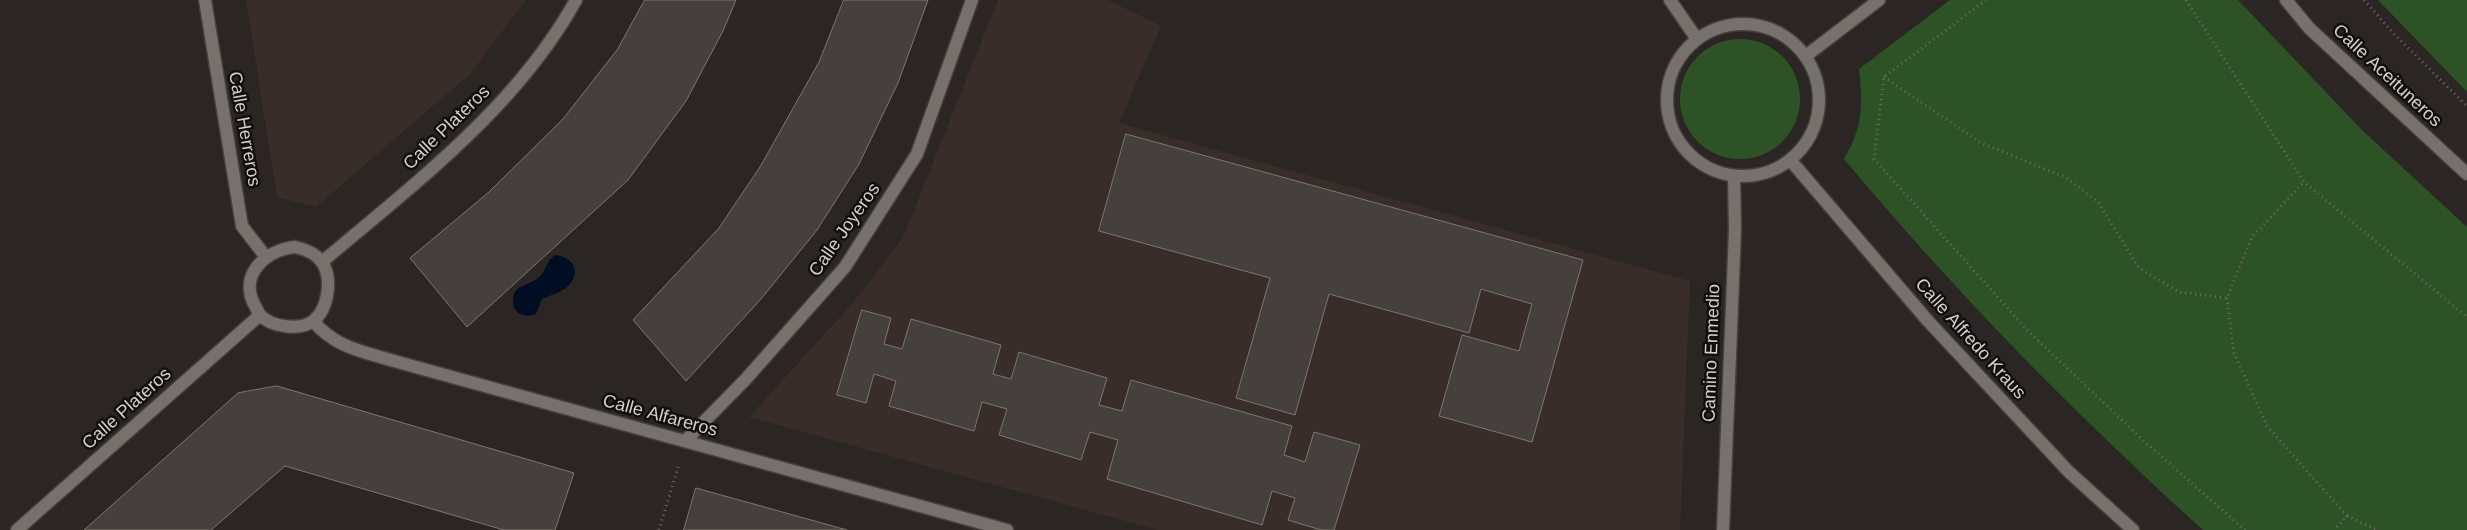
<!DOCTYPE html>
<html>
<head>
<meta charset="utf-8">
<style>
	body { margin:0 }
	canvas { display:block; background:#2b2523 }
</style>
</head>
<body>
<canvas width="2467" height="530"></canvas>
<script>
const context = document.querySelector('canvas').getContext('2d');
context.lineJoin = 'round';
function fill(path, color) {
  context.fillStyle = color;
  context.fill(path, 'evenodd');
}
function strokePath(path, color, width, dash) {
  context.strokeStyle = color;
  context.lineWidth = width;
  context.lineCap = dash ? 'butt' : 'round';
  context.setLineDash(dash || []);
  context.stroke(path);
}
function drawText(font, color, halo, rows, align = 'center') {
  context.font = font + ' Arial,sans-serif';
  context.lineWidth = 5;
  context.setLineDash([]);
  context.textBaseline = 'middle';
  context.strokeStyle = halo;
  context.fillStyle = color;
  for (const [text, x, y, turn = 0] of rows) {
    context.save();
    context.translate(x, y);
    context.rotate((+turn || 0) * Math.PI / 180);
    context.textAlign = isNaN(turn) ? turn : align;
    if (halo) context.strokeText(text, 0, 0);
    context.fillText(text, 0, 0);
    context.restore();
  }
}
const built = new Path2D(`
	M246,0H526L471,73L316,207L277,197Z
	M998,0H1108L1161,26L1119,123L1690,281L1680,530H1158L749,417L851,305L903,238Z`);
const green = new Path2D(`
	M1950,0H2238L2362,130L2467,227V530H2203C2075,414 1955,292 1844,159C1863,127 1863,105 1859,69Z
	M2379,0H2467V92L2378,0Z
	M1680 99a60 60 0 1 1 120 0a60 60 0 1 1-120 0Z`);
const water = new Path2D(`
	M555,255C570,256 582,269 570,284C563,292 551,295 542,299L536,314C530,316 527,317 521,314C516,312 513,308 513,302C512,282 533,287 542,274C547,266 547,261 555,255Z`);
const building = new Path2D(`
	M645,0H736L723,31L686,101L628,180L467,327L410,258L489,192L563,119L617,50Z
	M844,0H928L898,83L859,164L817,230L761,299L686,381L633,320L719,228L760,167L819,62Z
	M1126,134L1583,260L1532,442L1439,416L1462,335L1519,351L1532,304L1481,289L1469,333L1329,294L1295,415L1236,398L1270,278L1099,231Z
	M862,310L891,318L884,344L902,349L911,319L1001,345L993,374L1011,379L1019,352L1107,378L1099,405L1122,411L1131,380L1292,426L1284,455L1305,462L1314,432L1360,445L1334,530H1321L1288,520L1295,498L1272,491L1262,525L1107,479L1118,440L1090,432L1081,460L999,435L1007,409L982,402L974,431L889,406L896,381L874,374L866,403L837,395Z
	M277,386L574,473L555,530H504L285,466L211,530H84L238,393Z
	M696,488L847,530H684Z`);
const path = new Path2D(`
	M1986,0L1884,77L1874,159L2028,331L2146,443L2245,530
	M2186,0L2304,182L2467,317
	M2364,0L2395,35L2467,106
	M1884,77L1981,143L2065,177L2098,202L2139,268L2179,292L2227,298L2252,237L2304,182
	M2227,298L2234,353L2267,426L2347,516L2334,530
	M2347,516L2377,530
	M659,530L679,464`);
const minor = new Path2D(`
	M205,0L242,226L266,257
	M1670,0L1697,39
	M2286,0L2309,28L2467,174
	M1667 100a76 76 0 1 1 152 0a76 76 0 1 1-152 0Z
	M1807,55L1879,0
	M1791,161L1928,321L2069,472L2133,530
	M295,247C304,249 315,253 321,261C333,276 329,309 313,321C300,331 271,327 260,315C258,312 256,307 254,304C239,274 266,250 295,247Z
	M322,262C414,184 516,108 576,0
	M313,321C336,348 362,351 394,361L1007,530
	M685,441L745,380L845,267L917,154L972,0
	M17,530L260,315
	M1723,530L1735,230L1734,177`);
const streetNames = [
	["Calle Aceituneros",2387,76,43],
	["Calle Plateros",447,128,-44],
	["Calle Herreros",244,129,80],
	["Calle Joyeros",845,230,-55],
	["Calle Alfredo Kraus",1970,339,48],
	["Camino Enmedio",1712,353,-88],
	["Calle Plateros",127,409,-42],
	["Calle Alfareros",660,416,15]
];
fill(built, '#382d28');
fill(green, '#2d5226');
fill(water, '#000e24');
fill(building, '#453f3d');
strokePath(building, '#7c7673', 1);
strokePath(minor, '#45403f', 15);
strokePath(path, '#6e6867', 3, [1, 4]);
strokePath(minor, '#77716e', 12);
drawText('18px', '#d4d0cf', '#110f0e', streetNames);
</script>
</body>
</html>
